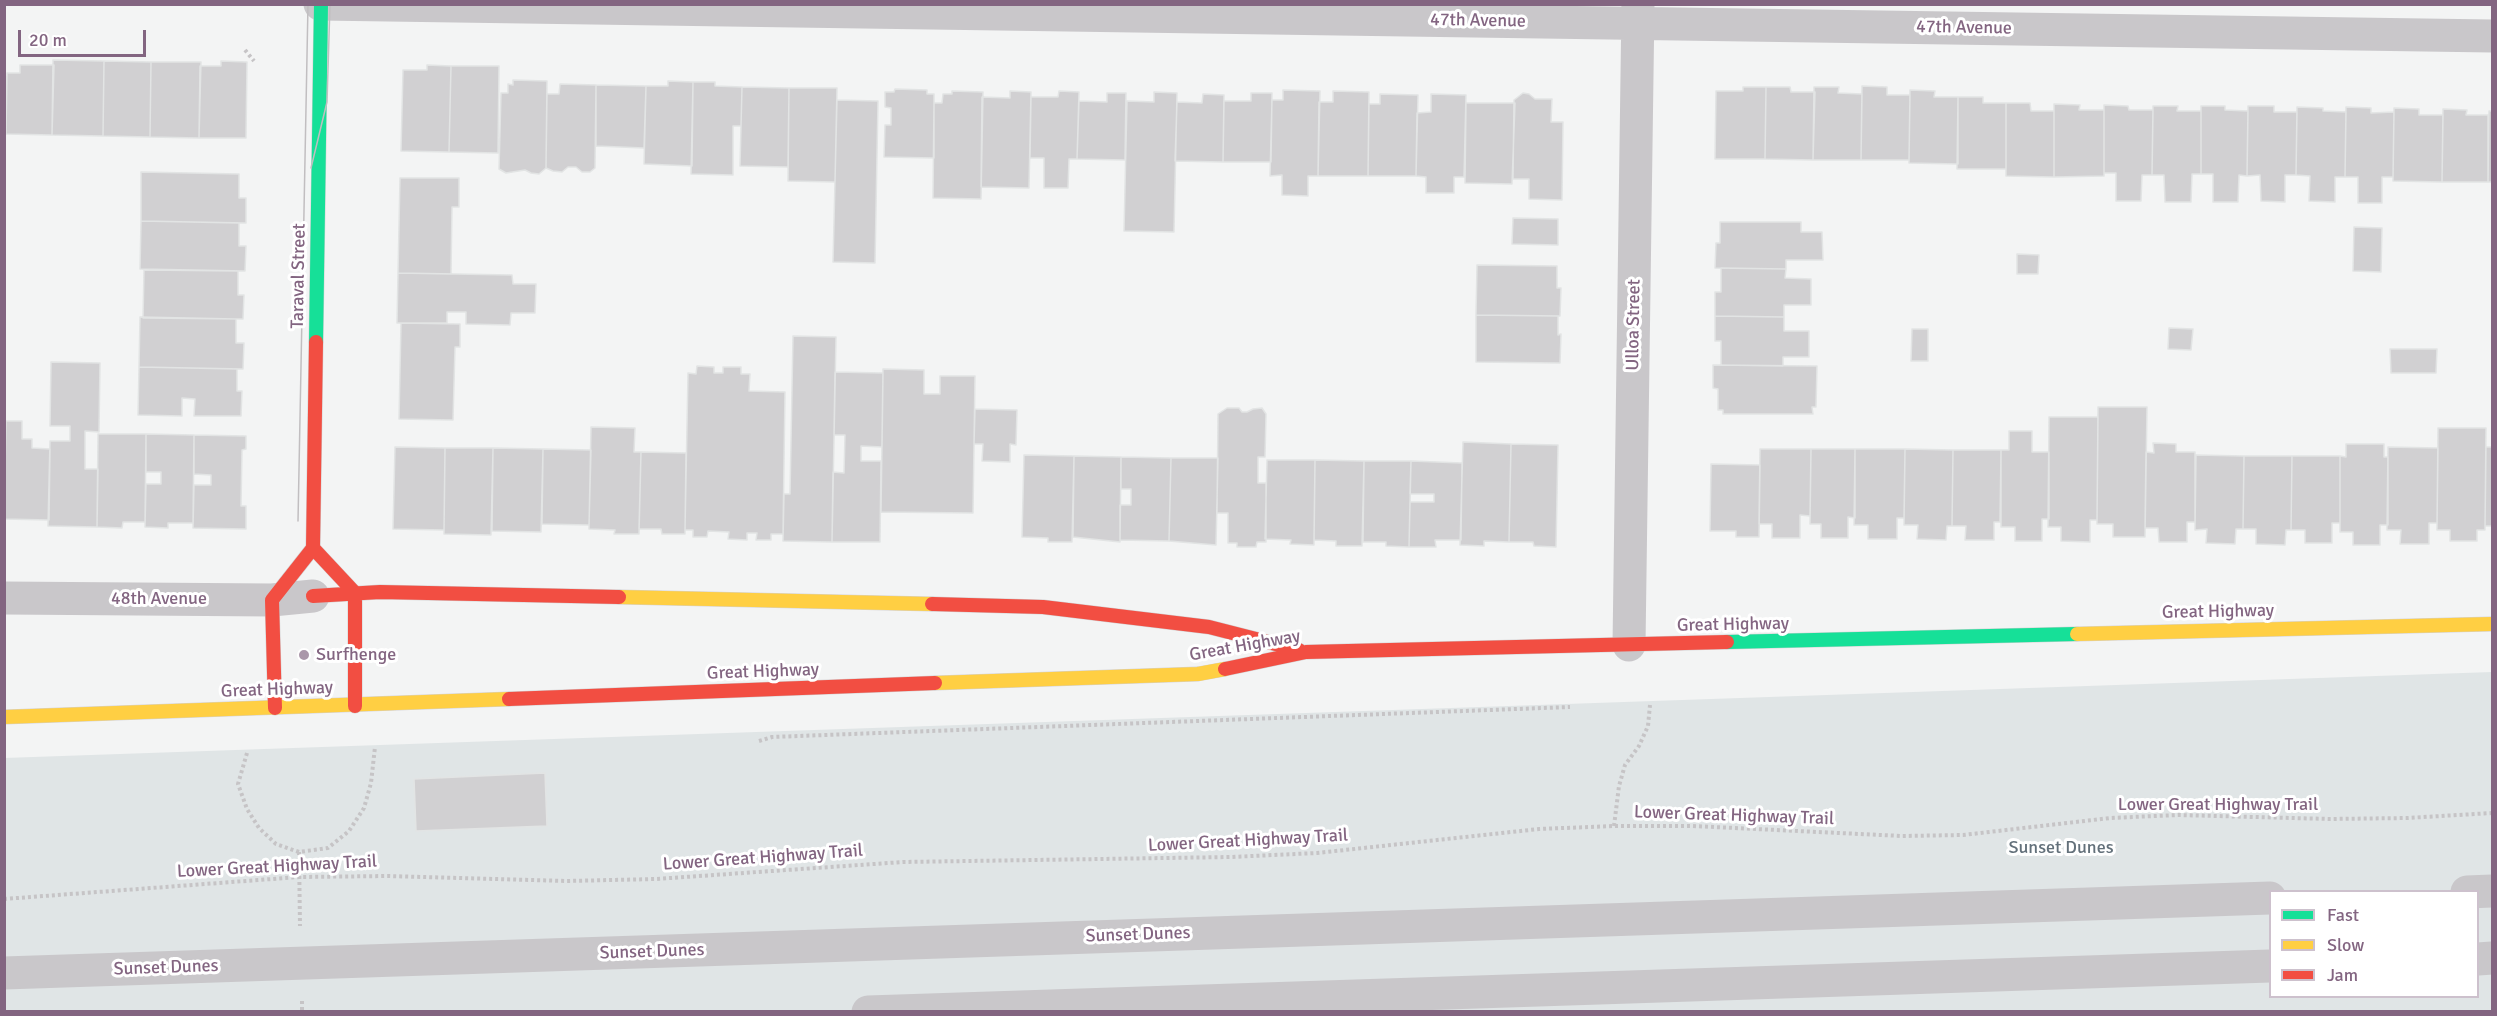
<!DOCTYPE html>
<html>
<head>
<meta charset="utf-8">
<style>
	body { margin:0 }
	#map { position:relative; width:2497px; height:1016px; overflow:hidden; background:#f3f4f4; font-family:Signika,sans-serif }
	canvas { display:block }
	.frame { position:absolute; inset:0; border:6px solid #836581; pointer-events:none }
	.legend { position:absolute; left:2269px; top:890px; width:210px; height:108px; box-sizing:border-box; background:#fff; border:2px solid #cdc1cd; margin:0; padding:8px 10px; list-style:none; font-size:18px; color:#836581 }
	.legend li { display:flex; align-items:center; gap:12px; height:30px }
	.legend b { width:30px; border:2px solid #cdc1cd }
	.scale { position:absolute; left:18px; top:30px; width:128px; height:27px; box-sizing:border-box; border:3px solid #836581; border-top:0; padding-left:8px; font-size:18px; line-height:21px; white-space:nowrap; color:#836581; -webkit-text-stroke:4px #fff; paint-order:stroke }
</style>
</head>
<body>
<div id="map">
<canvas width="2497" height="1016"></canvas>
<div class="frame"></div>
<ul class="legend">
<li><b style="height:8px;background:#16e098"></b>Fast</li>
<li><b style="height:8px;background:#ffcf43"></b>Slow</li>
<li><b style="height:8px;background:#f24e42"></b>Jam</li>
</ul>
<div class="scale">20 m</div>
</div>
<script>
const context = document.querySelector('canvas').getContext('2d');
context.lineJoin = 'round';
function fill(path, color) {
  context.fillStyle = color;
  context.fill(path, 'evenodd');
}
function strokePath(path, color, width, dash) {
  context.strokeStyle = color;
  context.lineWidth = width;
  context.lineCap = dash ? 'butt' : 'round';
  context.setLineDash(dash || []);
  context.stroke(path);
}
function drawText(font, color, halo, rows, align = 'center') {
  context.font = font + ' Signika,sans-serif';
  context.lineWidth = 6;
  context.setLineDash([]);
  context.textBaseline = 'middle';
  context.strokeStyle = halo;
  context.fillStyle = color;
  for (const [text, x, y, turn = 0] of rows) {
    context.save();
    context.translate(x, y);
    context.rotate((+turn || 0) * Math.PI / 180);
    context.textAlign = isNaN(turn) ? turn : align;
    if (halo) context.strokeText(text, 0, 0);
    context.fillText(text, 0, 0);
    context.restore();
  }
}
const green = new Path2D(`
	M2492,672V1011H5L4,758ZM2270,892H2478V996H2270Z`);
const building = new Path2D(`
	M53,60L104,61L103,136L52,135Z
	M104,61L151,62L150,137L103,136Z
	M221,61L247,62L246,138H199L200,66H221Z
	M151,62H201L199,138L150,137Z
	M20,65H54L52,135L6,134L7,73H20Z
	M427,65L451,66L449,152L401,151L403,70H427Z
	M451,66H499L498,153L449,152Z
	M4,77H6L4,168Z
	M513,80L547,81L546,168L539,174L531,173L525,170L506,173L499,169L501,93H508V84L513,85Z
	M668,81L693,82L692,166L644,164L646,86H668Z
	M693,82H715V86L742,87L741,126H733V175L691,174Z
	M560,84L596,85L595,168L590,172H582L576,167H568L562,172L553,171L546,168L547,94H559Z
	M596,85L646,86L644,148L596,146Z
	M1862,86L1887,87V95H1910L1909,160H1861Z
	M742,87L789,88L788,167L740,166Z
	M1743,87H1766L1765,159H1715L1716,91H1743Z
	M1766,87H1790L1791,92H1815L1813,160L1765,159Z
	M1814,87H1839L1838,93L1862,94L1861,160H1813Z
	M789,88H837L835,182L788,181Z
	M895,89L927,90V94H934V158L884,157L885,125H891V108L885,107V92H894Z
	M1283,90L1320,91L1318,176H1308V196L1282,195V175L1270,176L1272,100H1283Z
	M1910,90L1935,91L1934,97H1958V164L1909,163Z
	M952,91L983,92L981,199L933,198L934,103H942L943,94H952Z
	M1010,91L1031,92L1029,188L981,187L982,97L1010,98Z
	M1059,91L1079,92L1077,159H1069L1068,188H1044V158H1030L1031,97H1058Z
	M1333,91L1369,92L1368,176H1318L1319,102H1333Z
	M1154,92L1177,93L1174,232L1124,231L1127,101L1154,102Z
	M1107,93H1126L1125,160L1077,159L1079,101L1107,102Z
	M1251,93H1272L1271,162H1223L1224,101H1251Z
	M1523,93L1529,94L1535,99H1552L1551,122H1563L1562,200L1529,199V179H1513L1514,100Z
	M1203,94L1224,95L1223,162L1175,161L1177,102L1202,103Z
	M1380,94L1418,95L1416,176H1368L1369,104H1380Z
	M1431,94L1466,95L1464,177H1454V193H1426V177L1416,176L1417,113L1431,112Z
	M1958,97H1983V103H2006V169H1957Z
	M837,100L878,101L875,263L833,262Z
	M1466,103H1515L1512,184L1465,183Z
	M2006,103H2030L2031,111H2054V177L2006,176Z
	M2054,104L2080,105L2079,110H2104V176L2054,177Z
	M2104,105L2128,106L2129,110H2153L2152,175H2142L2141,201H2116V173H2104Z
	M2153,106H2178L2177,111H2201V174H2192L2191,202H2165L2164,175H2152Z
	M2201,106H2225V110L2248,111L2247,176L2239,175L2238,202H2213V174H2201Z
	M2248,106H2274V112H2297L2296,175H2285V202L2261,201L2260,175L2247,176Z
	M2297,107L2323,108V111L2346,112L2345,177H2335V202L2309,201L2310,176L2296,175Z
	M2346,107L2371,108V113L2394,112L2393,177H2382V203H2358V177H2345Z
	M2394,108L2419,109V115H2443L2442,182L2393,181Z
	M2443,109L2467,110L2466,115H2488V182H2442Z
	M2489,111H2492V182H2488Z
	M141,172L239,174V198H246V223L141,221Z
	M400,178H459V207H452L451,274L398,273Z
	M1513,218L1558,219V245L1512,244Z
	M141,221L239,223V246H246L245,271L140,269Z
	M1720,222H1801V232H1822L1823,260H1786V269L1715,268L1716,243H1720Z
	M2354,227L2382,228L2381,272L2353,271Z
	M2017,254L2039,255L2038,274H2017Z
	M1477,265L1557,266V288H1561L1560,316L1476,315Z
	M1721,268L1786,269L1785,278L1811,279V305H1784V317L1715,316V292H1721Z
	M144,270L238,271V295H244L243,319L143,318Z
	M398,273L512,275L513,284H536L535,313H511L510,325L466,324V312H447V323H397Z
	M1476,315L1558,316V335L1561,334L1560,363L1476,362Z
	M1715,316L1784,317V331H1809V357H1783V366L1721,365V341H1715Z
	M140,317L236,319V343H244L243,369L139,367Z
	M401,323L460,324V347H455L453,420L399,419Z
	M2169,328L2193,329L2191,350L2168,349Z
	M1912,329H1928V361H1911Z
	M793,336L836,337L832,542L783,541L784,494H790Z
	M2390,349H2437L2436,373H2391Z
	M51,362L100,363L99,432L85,431V469H98L97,527L48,526L50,441H70V426H50Z
	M1713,365L1817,366L1816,407H1812L1813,414H1723V410H1718V389L1713,388Z
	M697,366L714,367V373H723V367H741V374H750L749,391L785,392L783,534H771V540H756L757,533H747V540L728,539L729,532L708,531L707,537H693V530H685L688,373L696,374Z
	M139,367L237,369V391H242L241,416H194L195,399L182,398V416L138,415Z
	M883,369L924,370V394H940V376H975L973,513L881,512Z
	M835,372L883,373L882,447L861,446V461H881L880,542H832L833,472L844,473L845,435H834Z
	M2098,407H2147L2145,537H2113V524H2097Z
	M1227,408H1239L1242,412H1247L1253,409L1262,408L1266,414L1265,457H1258V483H1266V542H1257L1256,547H1237V543H1228V513H1217L1218,414Z
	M975,409L1017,410L1016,445L1010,444V462L982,461L983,444H974Z
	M2049,417H2098L2097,520H2090V542L2061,541V527H2048Z
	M6,421H22V439H32V448L50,449L49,520L4,519Z
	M591,427L635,428L634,452H641L639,534H614L615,530L589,529Z
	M2438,428H2486L2485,530H2477V541H2450V530H2437Z
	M2009,431H2032V452H2049V519H2042V541H2015V527H2001V450H2009Z
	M98,434H146L145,522H123L122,528L97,527Z
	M146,434L194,435L193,523H168V528L145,527L146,484H161V472H146Z
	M194,435L246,436V449L242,450L241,506H246V529L193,528L194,485H211V475L194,474Z
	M1463,442L1511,444L1509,542L1484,541V546L1460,545Z
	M2153,443L2176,444V452H2195V522H2187V542H2159L2158,528H2145L2146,452L2154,453Z
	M1511,444L1558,445L1556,547L1534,546L1533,542H1509Z
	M2346,444H2384V457H2388V525H2380V545H2353V532H2340V456L2346,457Z
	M395,447L445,448L444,530L393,529Z
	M2388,447L2438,448L2437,523H2429V544H2400L2401,530H2387Z
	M2486,447H2492V526H2485Z
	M445,448H493L491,535L444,534Z
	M493,448L543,449L541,532L492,531Z
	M543,449L591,450L589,525L542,524Z
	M1760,449H1811L1810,516L1800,515V538H1772V524H1759Z
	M1811,449H1855V518L1848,517V538H1821V524H1810Z
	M1855,449H1905L1904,518H1897V539H1868V525H1854Z
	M1905,449L1953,450L1952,526H1947L1946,540L1917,539L1918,525H1904Z
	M1953,450H2001L2000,522H1994V540H1965L1966,526H1952Z
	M641,452L686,453L685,534H662L661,529H639Z
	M1024,455L1074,456L1072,542H1048V538L1022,537Z
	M2196,455L2244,456L2243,529H2236L2235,544L2206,543L2207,529L2195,530Z
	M1074,456L1121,457L1120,542L1073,537Z
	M2244,456H2292L2291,530H2286L2285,545L2256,544V529H2243Z
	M2292,456H2340V523H2332V543H2305V530H2291Z
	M1121,457L1171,458L1169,541L1120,540V505H1131V489H1121Z
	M1171,458H1218L1216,545L1169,541Z
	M1267,460H1315L1314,545L1290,544L1291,540L1265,539Z
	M1315,460L1364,461L1362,546H1336V541L1314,540Z
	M1364,461H1411L1409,547L1386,546V542H1363Z
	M1411,461L1462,463L1461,540H1435L1436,547H1409L1410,502H1434V494H1410Z
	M1711,464L1760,465L1759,537H1736V531H1710Z
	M545,773L547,826L416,831L414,779Z`);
const path = new Path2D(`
	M245,50L254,61
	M759,741L772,737L1570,707
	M247,753L238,784L247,809L259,828L276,844L299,852L328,848L349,831L364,808L371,783L375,747
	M1614,826L1619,786L1625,765L1639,746L1648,726L1650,705
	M299,852L300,926
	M4,899L299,877L388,876L567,881L656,879L903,862L1231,857L1317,853L1539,829L1614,826H1693L1902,836L1963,835L2110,818L2178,815L2330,819L2407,818L2492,813
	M302,1001V1010`);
const street = new Path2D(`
	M320,4L2492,36
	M4,598L272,600L313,596
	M1629,645L1638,4
	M2467,892L2492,891
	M2478,959L2492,958
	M4,973L2270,898
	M868,1012L2270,966`);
const fast = new Path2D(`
	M316,342L321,4
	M1727,642L2077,634`);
const slow = new Path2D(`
	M619,597L932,604
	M2077,634L2492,624
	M935,683L1198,674L1225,669
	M4,717L509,699`);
const jam = new Path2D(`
	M313,548L355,593V706
	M313,596L380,592L619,597
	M932,604L1043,607L1209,627L1299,650
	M1225,669L1306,652L1727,642
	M509,699L935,683
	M275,708L272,600L313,548L316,342`);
const tram = new Path2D(`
	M311,168L327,102L330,4
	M298,521L308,4`);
const markers = [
	[304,655,6,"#aa97a9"]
];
const streetNames = [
	["47th Avenue",1478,21,1],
	["47th Avenue",1964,28,1],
	["Taraval Street",299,276,-89],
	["Ulloa Street",1634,325,-89],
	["48th Avenue",159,599],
	["Great Highway",2218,612,-1],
	["Great Highway",1733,625,-1],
	["Great Highway",1245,646,-10],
	["Great Highway",763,672,-2],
	["Great Highway",277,690,-2],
	["Lower Great Highway Trail",2218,805],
	["Lower Great Highway Trail",1734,816,2],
	["Lower Great Highway Trail",1248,841,-3],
	["Lower Great Highway Trail",763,858,-4],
	["Lower Great Highway Trail",277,867,-3],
	["Sunset Dunes",1138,935,-2],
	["Sunset Dunes",652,952,-2],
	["Sunset Dunes",166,968,-2]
];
const poiNames = [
	["Surfhenge",316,655]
];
const parkNames = [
	["Sunset Dunes",2061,848]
];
fill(green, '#e0e5e6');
fill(building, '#d1d0d2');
strokePath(building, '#e2e4e4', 1.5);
strokePath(fast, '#d3d1d2', 15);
strokePath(slow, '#d3d1d2', 15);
strokePath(jam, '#d3d1d2', 15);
strokePath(path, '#c6c4c6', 4, [3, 3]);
strokePath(street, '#c9c7ca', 33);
strokePath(fast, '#16e098', 14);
strokePath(slow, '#ffcf43', 14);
strokePath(jam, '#f24e42', 14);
strokePath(tram, '#c1bec0', 1.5);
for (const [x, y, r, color] of markers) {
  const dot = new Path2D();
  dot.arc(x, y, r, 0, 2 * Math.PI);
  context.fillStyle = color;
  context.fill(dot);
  strokePath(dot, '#fff', 2);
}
drawText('18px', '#836581', '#fff', streetNames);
drawText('18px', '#836581', '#fff', poiNames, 'left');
drawText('18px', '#63707a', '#fff', parkNames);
</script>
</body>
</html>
